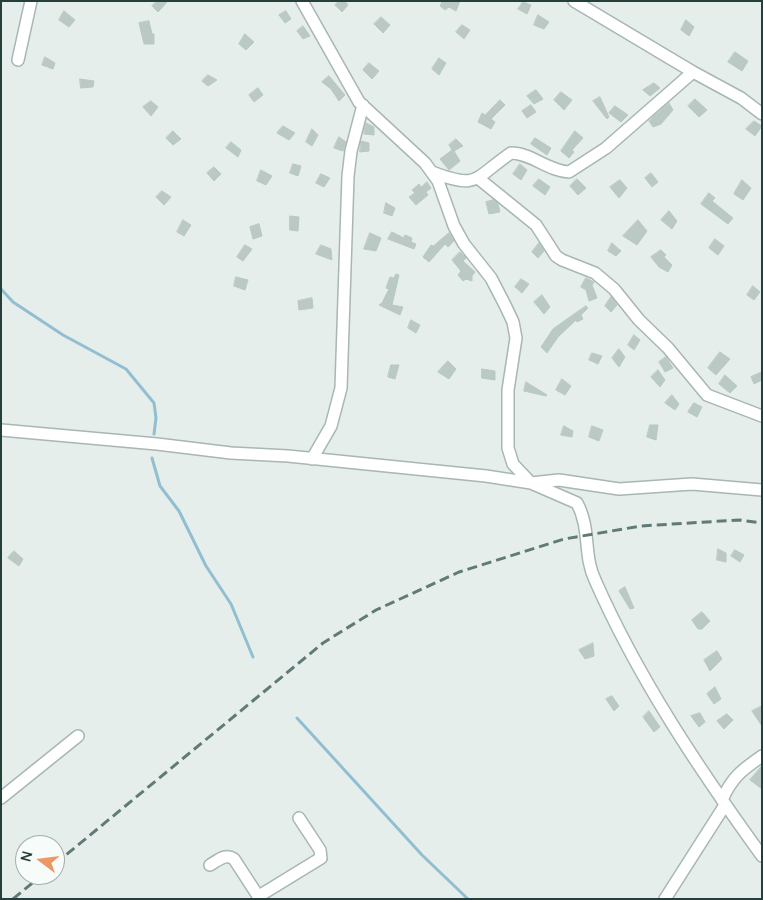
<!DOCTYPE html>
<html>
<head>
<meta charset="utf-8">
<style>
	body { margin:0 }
	#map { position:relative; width:763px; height:900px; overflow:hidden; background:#e6eeec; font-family:Manrope,sans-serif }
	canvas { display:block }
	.frame { position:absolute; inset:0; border:2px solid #25403c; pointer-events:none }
	.north { position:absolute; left:15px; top:835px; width:50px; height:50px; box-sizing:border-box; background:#f7fbf9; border:1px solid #a3b0ad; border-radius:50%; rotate:285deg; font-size:14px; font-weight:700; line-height:20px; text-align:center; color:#25403c }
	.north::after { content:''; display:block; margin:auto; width:18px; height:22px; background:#ed9765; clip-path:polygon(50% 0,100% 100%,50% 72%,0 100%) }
</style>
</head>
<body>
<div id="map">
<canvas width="763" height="900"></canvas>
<div class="frame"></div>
<div class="north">N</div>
</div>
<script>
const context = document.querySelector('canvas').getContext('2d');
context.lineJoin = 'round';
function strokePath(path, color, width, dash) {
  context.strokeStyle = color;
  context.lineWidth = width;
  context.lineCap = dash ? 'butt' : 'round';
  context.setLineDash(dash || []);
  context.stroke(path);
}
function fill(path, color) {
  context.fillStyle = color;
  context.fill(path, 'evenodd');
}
const stream = new Path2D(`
	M1,289L13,302L63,335L126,369L154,403L156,418L154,434
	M152,458L160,486L179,511L206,566L231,604L253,657
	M297,718L422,855L468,899`);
const building = new Path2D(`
	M157,1H168L158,12L152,6Z
	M339,1H345L348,5L342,12L335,5Z
	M440,1H460L456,11L449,7L445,10L440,6L442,2Z
	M523,2L531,5L527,14L518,9Z
	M64,11L75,20L69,27L59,20Z
	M286,11L291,19L285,23L279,15Z
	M538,15L549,22L544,29L534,25Z
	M381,17L390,25L383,33L374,24Z
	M686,20L694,27L689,36L681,30Z
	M149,21L152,34H154V44H144L139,23Z
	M462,25L470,30L464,39L456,32Z
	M303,26L310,36L303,39L297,31Z
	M245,34L254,42L246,50L239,44Z
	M735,52L748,61L742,71L728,62Z
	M45,57L55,63L53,69L42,65Z
	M439,58L446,63L439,75L432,69Z
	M369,63L379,71L372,79L363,70Z
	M208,75L217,80L208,86L202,81Z
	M329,76L345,95L339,101L331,89L322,82Z
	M80,79L94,81L93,87L81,88Z
	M654,83L660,88L650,96L643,90Z
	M258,88L263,95L254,102L249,95Z
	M536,90L543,99L534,104L527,96Z
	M561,92L572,100L564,110L554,100Z
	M600,97L609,117L607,119L593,101Z
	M695,99L707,110L699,117L688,106Z
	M500,100L505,105L491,119L495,122L491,129L478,122L482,113L485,115Z
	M151,101L158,107L151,116L143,107Z
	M669,103L673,110L661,124L653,127L649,121Z
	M531,105L536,112L527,118L522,111Z
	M615,106L628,115L621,122L609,113Z
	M754,121L762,126L755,136L746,129Z
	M366,123L374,127V135L364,134Z
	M283,126L295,133L289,140L277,133Z
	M312,129L318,135L312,146L306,142Z
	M173,131L181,139L173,145L166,138Z
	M575,131L583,138L572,150L574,152L569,158L561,151Z
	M339,137L346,142L343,151L334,148Z
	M535,138L551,148L547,155L531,144Z
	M456,139L463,146L454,151L460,161L449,170L440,159L452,150L449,145Z
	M361,141L369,143V151L360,152Z
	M231,142L241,150L238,157L226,148Z
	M293,164L301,166L298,176L290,173Z
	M520,164L527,170L521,180L513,174Z
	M214,167L221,174L214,181L207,173Z
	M261,170L272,176L266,185L257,181Z
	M651,173L658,182L652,187L645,178Z
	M321,174L330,178L324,187L316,183Z
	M539,179L550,187L545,195L533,186Z
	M577,179L586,188L578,195L570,186Z
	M620,180L627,188L619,198L610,187Z
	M742,180L751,188L743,200L734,194Z
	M427,182L431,188L426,192L428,195L416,205L409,197L415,193L412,190L419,184L421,187Z
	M162,191L171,197L164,205L156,197Z
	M709,193L715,198L712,201L733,218L728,224L701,204Z
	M494,200L498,204L500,212L489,214L486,202Z
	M386,203L395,208L392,216L384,213Z
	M669,211L677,221L672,229L661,220Z
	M290,216L299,217L298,231L290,230Z
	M183,220L191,225L184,236L177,232Z
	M638,220L647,231L637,245L623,236Z
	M259,224L262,236L253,239L250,227Z
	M392,232L404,238L405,235L412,238L411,242L416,244L414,249L388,239Z
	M370,233L381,238L376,251L364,249Z
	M449,233L454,241L448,247L445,244L429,262L423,257L431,245L433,246Z
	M715,239L724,246L718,255L709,248Z
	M539,243L544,251L538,258L532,252Z
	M612,243L621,251L616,256L608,251Z
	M245,245L252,249L243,261L237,257Z
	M321,245L331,249L332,260L316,254Z
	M661,250L666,255L664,257L672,265L668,272L659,267L651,257Z
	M460,252L466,258L463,261L475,272L472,276V281L466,279L463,281L458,275L461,271L452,260Z
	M396,274L399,275L392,305L403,307L400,315L379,305L382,303L389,289L386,288L390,277L394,278Z
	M236,277L248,280L245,290L234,286Z
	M586,278L594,282L592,285L597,298L589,301L586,290L581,287Z
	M521,279L529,284L522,293L515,287Z
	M753,286L760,292L754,300L747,295Z
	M542,295L550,307L544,314L534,302Z
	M611,297L617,305L611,312L605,306Z
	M312,298L313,308L299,310L298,301Z
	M586,306L588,308L581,315L583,319L577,322L576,320L558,337L547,353L541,347L553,329Z
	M411,320L420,325L416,333L408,328Z
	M634,335L640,340L634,350L628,345Z
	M619,349L625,357L619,367L612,358Z
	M720,352L730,359L716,375L708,368Z
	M592,353L602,356L598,364L589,360Z
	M666,357L673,368L665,372L659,362Z
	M448,361L456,369L449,379L438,372Z
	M391,365H399L395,379L388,377Z
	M482,369L495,371V380L482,378Z
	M658,370L665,380L660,387L651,377Z
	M762,372V380L754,384L751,377Z
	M725,375L737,386L730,393L719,384Z
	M562,379L571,386L565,395L556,390Z
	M526,382L547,395L546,396L524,391Z
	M672,395L679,404L675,410L665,403Z
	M694,403L702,407L697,417L688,412Z
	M650,425H658L656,440L647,437Z
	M564,426L573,431L572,437L561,435Z
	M592,426L603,430L599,441L589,437Z
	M718,549L726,553V562L717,560Z
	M735,550L744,555L740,562L731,556Z
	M14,551L23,559L19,566L8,558Z
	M625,587L634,608L630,609L619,591Z
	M702,612L710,621L702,629H698L692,620Z
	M593,643L594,656L585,659L579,650Z
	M717,651L722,659L710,671L704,660Z
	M715,687L721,699L714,704L707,694Z
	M612,696L619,706L614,711L606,699Z
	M762,706V726L752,711Z
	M649,711L660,727L654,732L643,717Z
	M700,713L705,722L699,727L691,716Z
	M727,714L733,720L724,729L717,721Z
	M762,766V789L750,780Z`);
const minor = new Path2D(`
	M302,1L359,102L425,163L438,181L454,226L464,244L491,278L505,305L513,322L516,338L508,390V448L513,464L531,483L577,503C591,529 583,555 595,580C638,678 699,769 762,856
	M574,1L693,72L741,98L762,114
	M18,60L31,1
	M432,172C479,190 473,179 511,153C531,153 548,171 569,172L606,148L693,72
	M478,178L536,225L556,256L562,260L595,273L614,289L639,320L668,348L707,395L762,416
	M1,430L157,444L231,453L288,456L486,476L531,483L559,480L619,489L692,484L762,490
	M312,459L331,426L341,388L348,176L351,151L363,105
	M1,798L78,736
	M722,800C732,777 742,770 762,756
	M210,865C219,860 225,853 234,859L260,899
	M259,896L321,858L320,850L299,818
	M665,899L725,805`);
const rail = new Path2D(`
	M55,864L323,643L376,610L459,572L564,539L641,526L739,520L762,523
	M13,899L42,875`);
strokePath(stream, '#91bfd1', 3);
fill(building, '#bbc9c5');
strokePath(building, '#b8c8c3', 1);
strokePath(minor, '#a8b6b4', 14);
strokePath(minor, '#fff', 11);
strokePath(rail, '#607b77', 3, [10, 5]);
</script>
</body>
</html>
